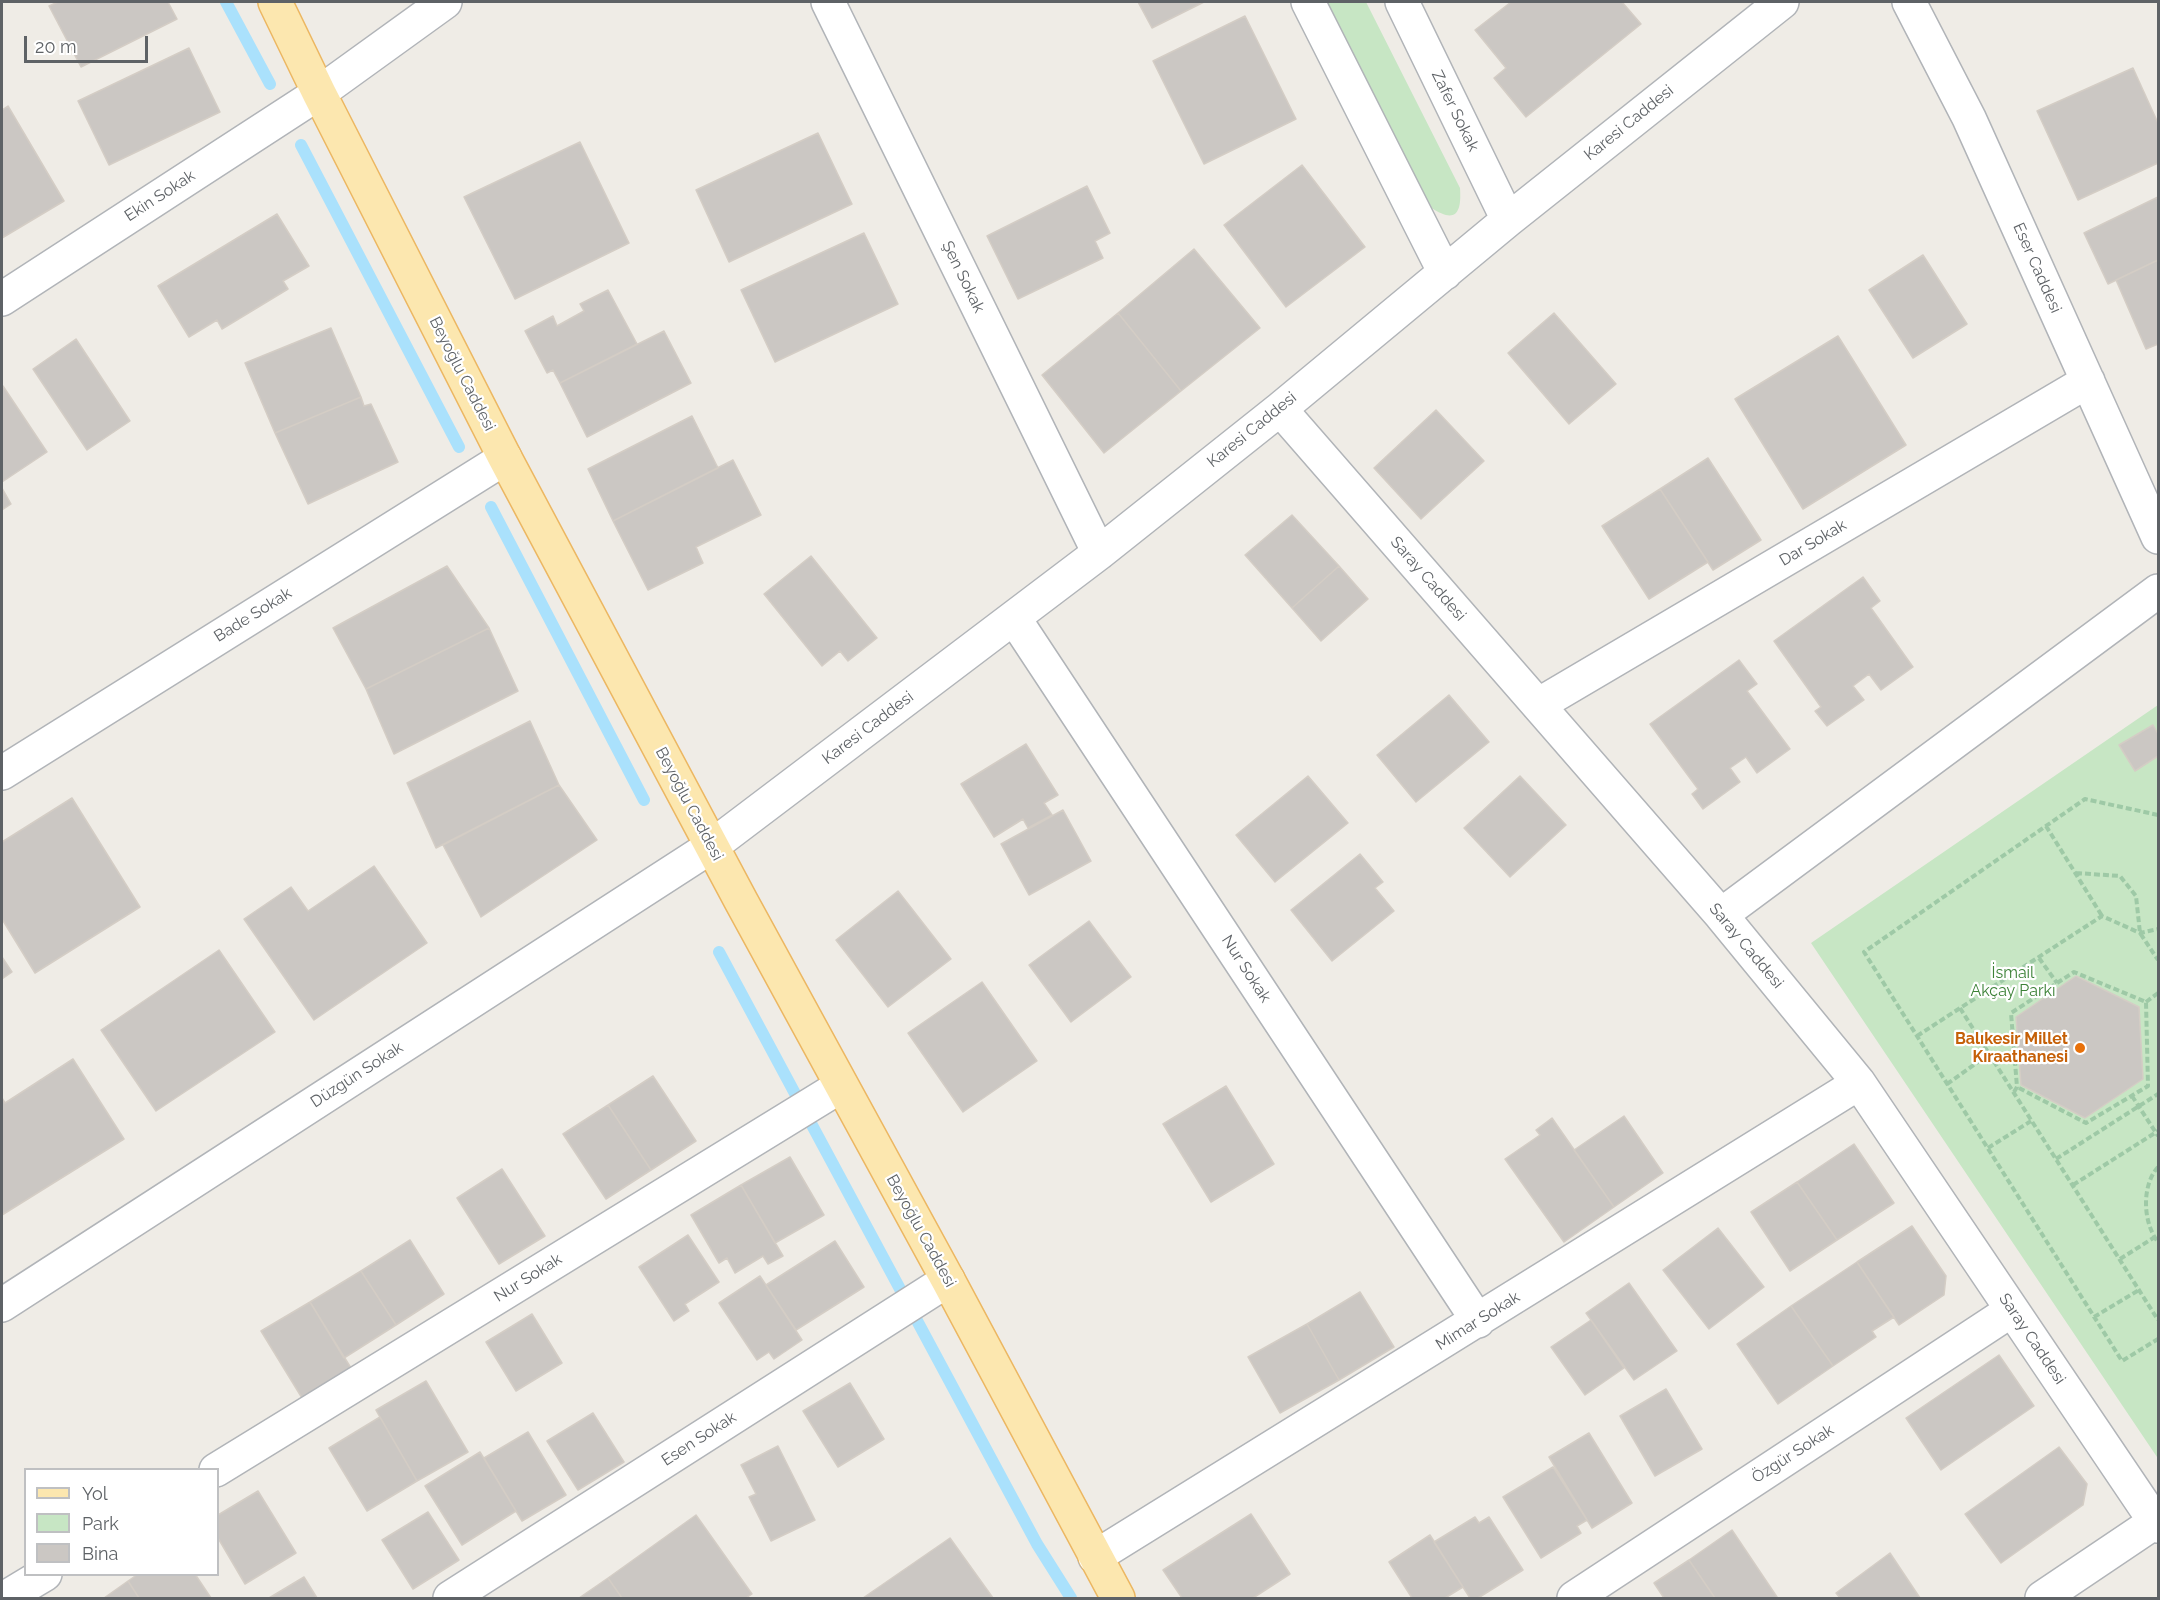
<!DOCTYPE html>
<html>
<head>
<meta charset="utf-8">
<style>
	body { margin:0 }
	#map { position:relative; width:2160px; height:1600px; overflow:hidden; background:#efece6; font-family:Raleway,sans-serif }
	canvas { display:block }
	.frame { position:absolute; inset:0; border:3px solid #5e6266; pointer-events:none }
	.legend { position:absolute; left:24px; top:1468px; width:195px; height:108px; box-sizing:border-box; background:#fff; border:2px solid #bfc0c2; margin:0; padding:8px 10px; list-style:none; font-size:18px; color:#5e6266 }
	.legend li { display:flex; align-items:center; gap:12px; height:30px }
	.legend b { width:30px; border:2px solid #bfc0c2 }
	.scale { position:absolute; left:24px; top:36px; width:124px; height:27px; box-sizing:border-box; border:3px solid #5e6266; border-top:0; padding-left:8px; font-size:18px; line-height:21px; white-space:nowrap; color:#5e6266; -webkit-text-stroke:4px #fff; paint-order:stroke }
</style>
</head>
<body>
<div id="map">
<canvas width="2160" height="1600"></canvas>
<div class="frame"></div>
<ul class="legend">
<li><b style="height:8px;background:#fce7af"></b>Yol</li>
<li><b style="height:16px;background:#c7e6c4"></b>Park</li>
<li><b style="height:16px;background:#cbc7c3"></b>Bina</li>
</ul>
<div class="scale">20 m</div>
</div>
<script>
const context = document.querySelector('canvas').getContext('2d');
context.lineJoin = 'round';
function fill(path, color) {
  context.fillStyle = color;
  context.fill(path, 'evenodd');
}
function strokePath(path, color, width, dash) {
  context.strokeStyle = color;
  context.lineWidth = width;
  context.lineCap = dash ? 'butt' : 'round';
  context.setLineDash(dash || []);
  context.stroke(path);
}
function drawText(font, color, halo, rows, align = 'center') {
  context.font = font + ' Raleway,sans-serif';
  context.lineWidth = 4.5;
  context.setLineDash([]);
  context.textBaseline = 'middle';
  context.strokeStyle = halo;
  context.fillStyle = color;
  for (const [text, x, y, turn = 0] of rows) {
    context.save();
    context.translate(x, y);
    context.rotate((+turn || 0) * Math.PI / 180);
    context.textAlign = isNaN(turn) ? turn : align;
    if (halo) context.strokeText(text, 0, 0);
    context.fillText(text, 0, 0);
    context.restore();
  }
}
const green = new Path2D(`
	M1326,2H1366L1460,188C1462,216 1454,223 1430,207Z
	M2158,705V1456L2157,1457L1811,943Z`);
const stream = new Path2D(`
	M226,2L270,84
	M301,145L459,447
	M491,507L644,800
	M719,952L1037,1544L1071,1598`);
const building = new Path2D(`
	M58,2H168L177,19L81,67L49,6Z
	M1138,2H1204L1152,28Z
	M1511,2H1622L1641,24L1526,117L1494,78L1506,68L1475,30Z
	M1245,16L1296,119L1204,164L1153,61Z
	M189,48L220,112L109,165L78,101Z
	M2133,68L2158,123V163L2078,200L2037,111Z
	M8,106L64,201L2,238V110Z
	M818,133L852,204L729,262L696,190Z
	M580,142L629,243L515,299L464,197Z
	M1302,165L1365,247L1286,307L1224,225Z
	M1087,186L1110,233L1095,241L1103,258L1018,299L987,236Z
	M2158,197V260L2108,284L2084,233Z
	M277,214L309,266L283,281L288,289L222,329L217,320L189,337L158,286Z
	M864,233L898,304L775,362L741,290Z
	M1194,249L1260,328L1181,391L1118,313Z
	M1923,255L1967,324L1913,358L1869,290Z
	M2158,260V344L2146,349L2116,280Z
	M608,290L637,344L560,383L553,370L547,373L525,331L553,316L557,326L584,311L580,304Z
	M1118,313L1181,391L1104,453L1042,375Z
	M1554,313L1616,384L1569,424L1508,353Z
	M331,328L361,397L275,433L245,363Z
	M664,331L691,383L587,437L560,383Z
	M1838,336L1906,445L1803,509L1735,399Z
	M76,339L130,421L87,450L33,369Z
	M3,386L47,452L2,482V387Z
	M361,397L364,406L371,404L398,462L308,504L275,433Z
	M1436,410L1484,461L1421,519L1374,468Z
	M692,416L718,468L613,521L588,469Z
	M1708,458L1761,540L1713,570L1660,489Z
	M733,460L761,515L696,547L703,563L648,590L613,521Z
	M2,488L11,504L2,510Z
	M1660,489L1708,562L1649,599L1602,526Z
	M1292,515L1339,566L1292,608L1245,555Z
	M811,556L877,638L848,661L840,651L822,666L764,594Z
	M447,566L489,628L366,689L333,628Z
	M1339,566L1368,599L1321,641L1292,608Z
	M1863,577L1880,601L1871,608L1913,667L1881,690L1869,674L1853,686L1864,700L1827,726L1815,711L1821,707L1774,641Z
	M489,628L518,691L394,754L366,689Z
	M1739,660L1757,684L1747,691L1790,749L1757,773L1746,757L1730,768L1740,782L1703,809L1692,794L1698,789L1650,724Z
	M1449,695L1489,742L1416,802L1377,755Z
	M530,721L559,785L436,848L407,783Z
	M2153,725L2158,734V756L2135,771L2119,745Z
	M1026,744L1058,795L1044,803L1052,815L1028,828L1023,819L994,837L961,784Z
	M1308,776L1348,823L1275,882L1236,835Z
	M1520,776L1566,825L1510,877L1464,828Z
	M559,785L597,840L481,917L443,845Z
	M72,798L140,907L35,973L2,919V842Z
	M1063,810L1091,861L1029,895L1001,844Z
	M1360,854L1383,882L1375,888L1394,911L1332,961L1291,910Z
	M374,866L427,943L314,1020L244,919L291,887L308,911Z
	M898,891L951,959L888,1007L836,940Z
	M1089,921L1131,977L1071,1022L1029,965Z
	M219,950L275,1032L156,1111L101,1030Z
	M2,957L12,972L2,979Z
	M2076,976L2139,1007L2143,1079L2085,1118L2021,1085L2016,1017Z
	M982,982L1037,1061L963,1112L908,1033Z
	M73,1059L124,1139L2,1215V1098L5,1103Z
	M653,1076L696,1141L651,1170L608,1105Z
	M1226,1086L1274,1164L1211,1202L1163,1124Z
	M608,1105L651,1170L606,1199L563,1134Z
	M1624,1116L1663,1173L1614,1207L1574,1150Z
	M1552,1118L1614,1207L1564,1242L1505,1159L1540,1135L1536,1130Z
	M1854,1144L1894,1203L1837,1240L1797,1182Z
	M790,1157L824,1215L775,1243L741,1185Z
	M502,1169L545,1236L499,1264L457,1198Z
	M1797,1182L1837,1240L1790,1271L1751,1212Z
	M741,1185L783,1256L768,1264L763,1256L735,1273L727,1258L719,1263L691,1215Z
	M1912,1226L1946,1276L1944,1295L1899,1325L1857,1262Z
	M1718,1228L1764,1287L1709,1329L1663,1270Z
	M688,1235L719,1282L685,1304L689,1311L674,1321L639,1267Z
	M410,1240L444,1294L396,1325L361,1271Z
	M835,1241L864,1287L796,1330L766,1285Z
	M1857,1262L1894,1317L1872,1331L1876,1337L1833,1366L1791,1306Z
	M361,1271L396,1325L344,1358L310,1302Z
	M760,1276L802,1340L774,1359L769,1352L757,1360L719,1303Z
	M1629,1283L1677,1351L1634,1380L1586,1313Z
	M1360,1292L1394,1347L1339,1380L1307,1324Z
	M310,1302L351,1368L302,1398L261,1331Z
	M1791,1306L1833,1366L1778,1404L1737,1344Z
	M532,1314L562,1363L516,1391L486,1342Z
	M1591,1320L1624,1368L1585,1395L1551,1347Z
	M1307,1324L1339,1380L1280,1413L1248,1357Z
	M1999,1355L2034,1406L1941,1470L1906,1418Z
	M426,1381L468,1452L417,1481L376,1410Z
	M850,1383L884,1439L838,1467L803,1411Z
	M1666,1389L1702,1449L1655,1476L1620,1416Z
	M593,1413L624,1462L578,1490L547,1441Z
	M380,1417L417,1481L367,1511L329,1448Z
	M528,1432L566,1495L522,1521L484,1458Z
	M1589,1433L1632,1503L1592,1528L1549,1457Z
	M778,1446L815,1520L771,1541L749,1497L756,1494L741,1465Z
	M2059,1447L2087,1484L2083,1505L2001,1563L1965,1514Z
	M480,1452L516,1511L462,1545L425,1486Z
	M1553,1467L1587,1520L1577,1526L1581,1533L1541,1558L1503,1497Z
	M258,1491L296,1553L245,1584L218,1538V1515Z
	M428,1512L459,1560L413,1589L382,1540Z
	M1251,1514L1290,1574L1253,1598H1182L1163,1570Z
	M696,1515L752,1594L746,1598H622L608,1578Z
	M1475,1517L1479,1523L1489,1517L1523,1570L1478,1598H1470L1434,1542Z
	M1732,1530L1777,1597L1774,1598H1715L1689,1560Z
	M1430,1535L1463,1587L1445,1598H1412L1389,1562Z
	M950,1538L993,1598H863Z
	M1890,1553L1920,1598H1840L1836,1593Z
	M1689,1560L1715,1598H1664L1654,1583Z
	M138,1574H195L211,1598H139L128,1581Z
	M304,1577L317,1598H269Z
	M608,1578L622,1598H579Z
	M128,1581L139,1598H104Z`);
const path = new Path2D(`
	M2158,815L2085,799L1864,952L2122,1361L2158,1339
	M2046,826L2102,916
	M2076,873L2120,876L2136,896L2140,933L2158,960
	M2039,958L2057,983
	M2146,1002L2158,993
	M1960,1008L2158,1320
	M1917,1036L2102,916L2140,933L2158,929
	M1947,1084L1989,1054
	M2014,1092L2017,1087L2011,1013L2074,972L2146,1002L2148,1086L2086,1123L2017,1087
	M2132,1096L2158,1136
	M1988,1148L2031,1121
	M2056,1159L2158,1094
	M2158,1167C2141,1186 2143,1223 2158,1242
	M2073,1185L2158,1131
	M2120,1259L2158,1235
	M2094,1317L2139,1290`);
const minor = new Path2D(`
	M828,2L1099,553
	M1308,2L1445,273
	M1402,2L1508,220
	M1909,2L1969,118L2158,537
	M2,299L319,93L445,2
	M1280,409L1721,915L1859,1083L2158,1526
	M1014,618L1478,1321
	M1538,705L2088,381
	M2,773L505,458
	M1721,915L2158,591
	M2,1305L712,846L1099,553L1280,409L1508,220L1782,2
	M216,1470L841,1086
	M1095,1557L1859,1083
	M5,1598L45,1574
	M450,1598L948,1280
	M1574,1598L2012,1310
	M2042,1598L2158,1520`);
const major = new Path2D(`
	M275,2L319,93L505,458L741,901L948,1280L1118,1598`);
const markers = [
	[2080,1048,6,"#e8710a"]
];
const streetNames = [
	["Zafer Sokak",1455,111,64],
	["Karesi Caddesi",1629,123,-39],
	["Ekin Sokak",160,196,-33],
	["Eser Caddesi",2037,268,66],
	["Şen Sokak",963,277,64],
	["Beyoğlu Caddesi",462,374,63],
	["Karesi Caddesi",1252,430,-39],
	["Dar Sokak",1813,543,-31],
	["Saray Caddesi",1428,579,49],
	["Bade Sokak",253,615,-32],
	["Karesi Caddesi",868,728,-37],
	["Beyoğlu Caddesi",689,804,62],
	["Saray Caddesi",1746,946,50],
	["Nur Sokak",1246,969,57],
	["Düzgün Sokak",357,1075,-33],
	["Beyoğlu Caddesi",921,1231,61],
	["Nur Sokak",528,1278,-32],
	["Mimar Sokak",1478,1321,-32],
	["Saray Caddesi",2032,1339,56],
	["Esen Sokak",699,1439,-33],
	["Özgür Sokak",1793,1454,-33]
];
const parkNames = [
	["İsmail",2013,973],
	["Akçay Parkı",2013,991]
];
const foodNames = [
	["Balıkesir Millet",2068,1039],
	["Kıraathanesi",2068,1057]
];
fill(green, '#c7e6c4');
strokePath(stream, '#aae1fc', 12);
fill(building, '#cbc7c3');
strokePath(building, '#d4cdc5', 1.5);
strokePath(minor, '#b1b4b8', 36);
strokePath(major, '#ecb762', 36);
strokePath(path, '#9ec9a6', 4, [6, 3]);
strokePath(minor, '#fff', 33);
strokePath(major, '#fce7af', 33);
for (const [x, y, r, color] of markers) {
  const dot = new Path2D();
  dot.arc(x, y, r, 0, 2 * Math.PI);
  context.fillStyle = color;
  context.fill(dot);
  strokePath(dot, '#fff', 2);
}
drawText('16px', '#5e6266', '#fff', streetNames);
drawText('16px', '#3d8238', '#fff', parkNames);
drawText('bold 16px', '#c56008', '#fff', foodNames, 'right');
</script>
</body>
</html>
